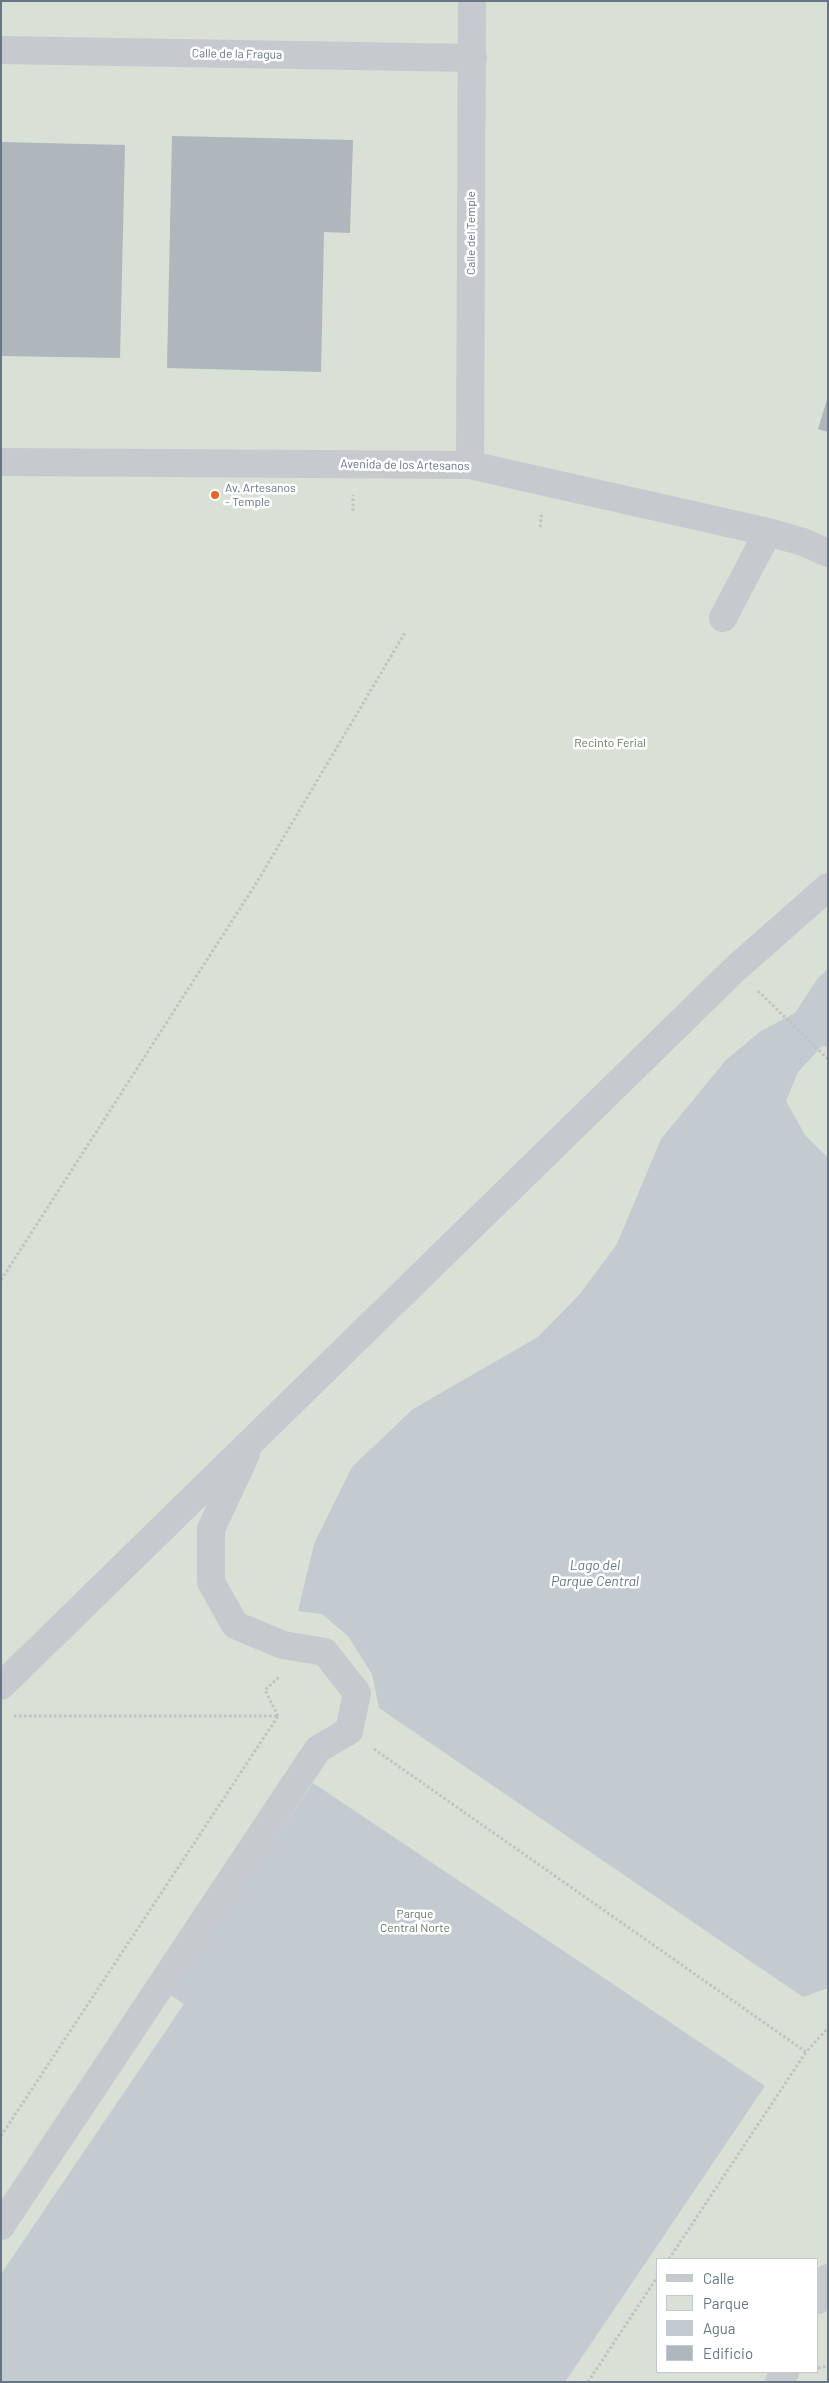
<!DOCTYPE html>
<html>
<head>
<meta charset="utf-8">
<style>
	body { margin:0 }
	#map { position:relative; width:829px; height:2383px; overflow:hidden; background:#f8f8f6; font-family:Barlow,sans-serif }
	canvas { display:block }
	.frame { position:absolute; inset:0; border:2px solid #677687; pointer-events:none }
	.legend { position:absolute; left:656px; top:2258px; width:162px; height:115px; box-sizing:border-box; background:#fff; border:1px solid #c2c8cf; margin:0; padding:6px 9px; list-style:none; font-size:15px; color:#677687 }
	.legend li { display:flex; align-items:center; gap:10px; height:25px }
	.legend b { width:25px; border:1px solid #c2c8cf }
</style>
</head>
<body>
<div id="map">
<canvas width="829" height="2383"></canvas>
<div class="frame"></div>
<ul class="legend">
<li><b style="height:6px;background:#c6c9cd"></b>Calle</li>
<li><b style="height:14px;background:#d9e0d6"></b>Parque</li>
<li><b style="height:14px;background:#c3cad0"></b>Agua</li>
<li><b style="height:14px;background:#afb6bc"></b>Edificio</li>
</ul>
</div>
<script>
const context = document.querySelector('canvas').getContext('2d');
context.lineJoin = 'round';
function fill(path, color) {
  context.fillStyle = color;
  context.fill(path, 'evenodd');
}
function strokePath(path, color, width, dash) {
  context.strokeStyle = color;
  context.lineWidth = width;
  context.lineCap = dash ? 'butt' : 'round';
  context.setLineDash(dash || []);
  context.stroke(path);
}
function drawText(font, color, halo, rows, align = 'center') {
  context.font = font + ' Barlow,sans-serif';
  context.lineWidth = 5;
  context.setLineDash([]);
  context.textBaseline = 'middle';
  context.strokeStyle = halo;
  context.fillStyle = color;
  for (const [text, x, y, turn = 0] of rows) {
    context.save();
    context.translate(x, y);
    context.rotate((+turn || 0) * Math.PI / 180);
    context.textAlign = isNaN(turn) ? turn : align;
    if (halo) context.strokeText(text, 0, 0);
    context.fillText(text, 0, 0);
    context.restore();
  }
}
const green = new Path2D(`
	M1,1H828V2382H1ZM658,2259H818V2372H658Z`);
const water = new Path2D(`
	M828,969V1047L822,1046L798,1072L786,1101L805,1135L828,1158V1988L803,1997L379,1708L372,1674L348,1636L322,1614L298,1611L314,1544L352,1467L413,1409L538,1337L580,1294L617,1244L661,1139L726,1060L761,1031L795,1013L818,978Z
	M313,1783L765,2086L565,2382H1V2274L184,2004L169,1994Z`);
const building = new Path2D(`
	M172,136L353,140L350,233L324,232L321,372L167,368Z
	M1,142L125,145L120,358L1,356Z
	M827,400H828V432L818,429Z`);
const path = new Path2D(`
	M353,511V495
	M540,527L542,512
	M758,991L828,1059
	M1,1280L257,882L406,631
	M14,1716H277
	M278,1716L265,1690L280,1676
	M374,1749L806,2052L828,2028
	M1,2136L278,1716
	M669,2259L806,2052
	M818,2368L828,2366
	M588,2382L658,2276`);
const minor = new Path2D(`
	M1,50L473,58
	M1,462L470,465L768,532L803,542L828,553
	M470,465L472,1
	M723,618L768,532
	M1,1686L735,969L828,887
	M1,2226L318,1749L349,1731L357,1693L325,1652L283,1645L235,1625L211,1582V1529L246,1454
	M818,2300L828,2278
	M779,2382L785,2372`);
const markers = [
	[215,495,5,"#e76527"]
];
const streetNames = [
	["Calle de la Fragua",237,54,1],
	["Calle del Temple",471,233,-90],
	["Avenida de los Artesanos",405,465,1]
];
const poiNames = [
	["Av. Artesanos",225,488],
	["- Temple",225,502]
];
const parkNames = [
	["Recinto Ferial",610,743],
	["Parque",415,1914],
	["Central Norte",415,1928]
];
const waterNames = [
	["Lago del",595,1565],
	["Parque Central",595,1581]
];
fill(green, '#d9e0d6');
fill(water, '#c3cad0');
fill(building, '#afb6bc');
strokePath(path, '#c0c2c4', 3, [2.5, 2.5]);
strokePath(minor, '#c6c9cd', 28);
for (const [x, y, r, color] of markers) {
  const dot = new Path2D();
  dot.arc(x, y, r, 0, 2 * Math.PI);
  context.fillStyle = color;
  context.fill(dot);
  strokePath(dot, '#fff', 2);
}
drawText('12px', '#677687', '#fff', streetNames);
drawText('12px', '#677687', '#fff', poiNames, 'left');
drawText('12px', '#647962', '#fff', parkNames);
drawText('italic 14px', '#637783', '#fff', waterNames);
</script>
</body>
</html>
